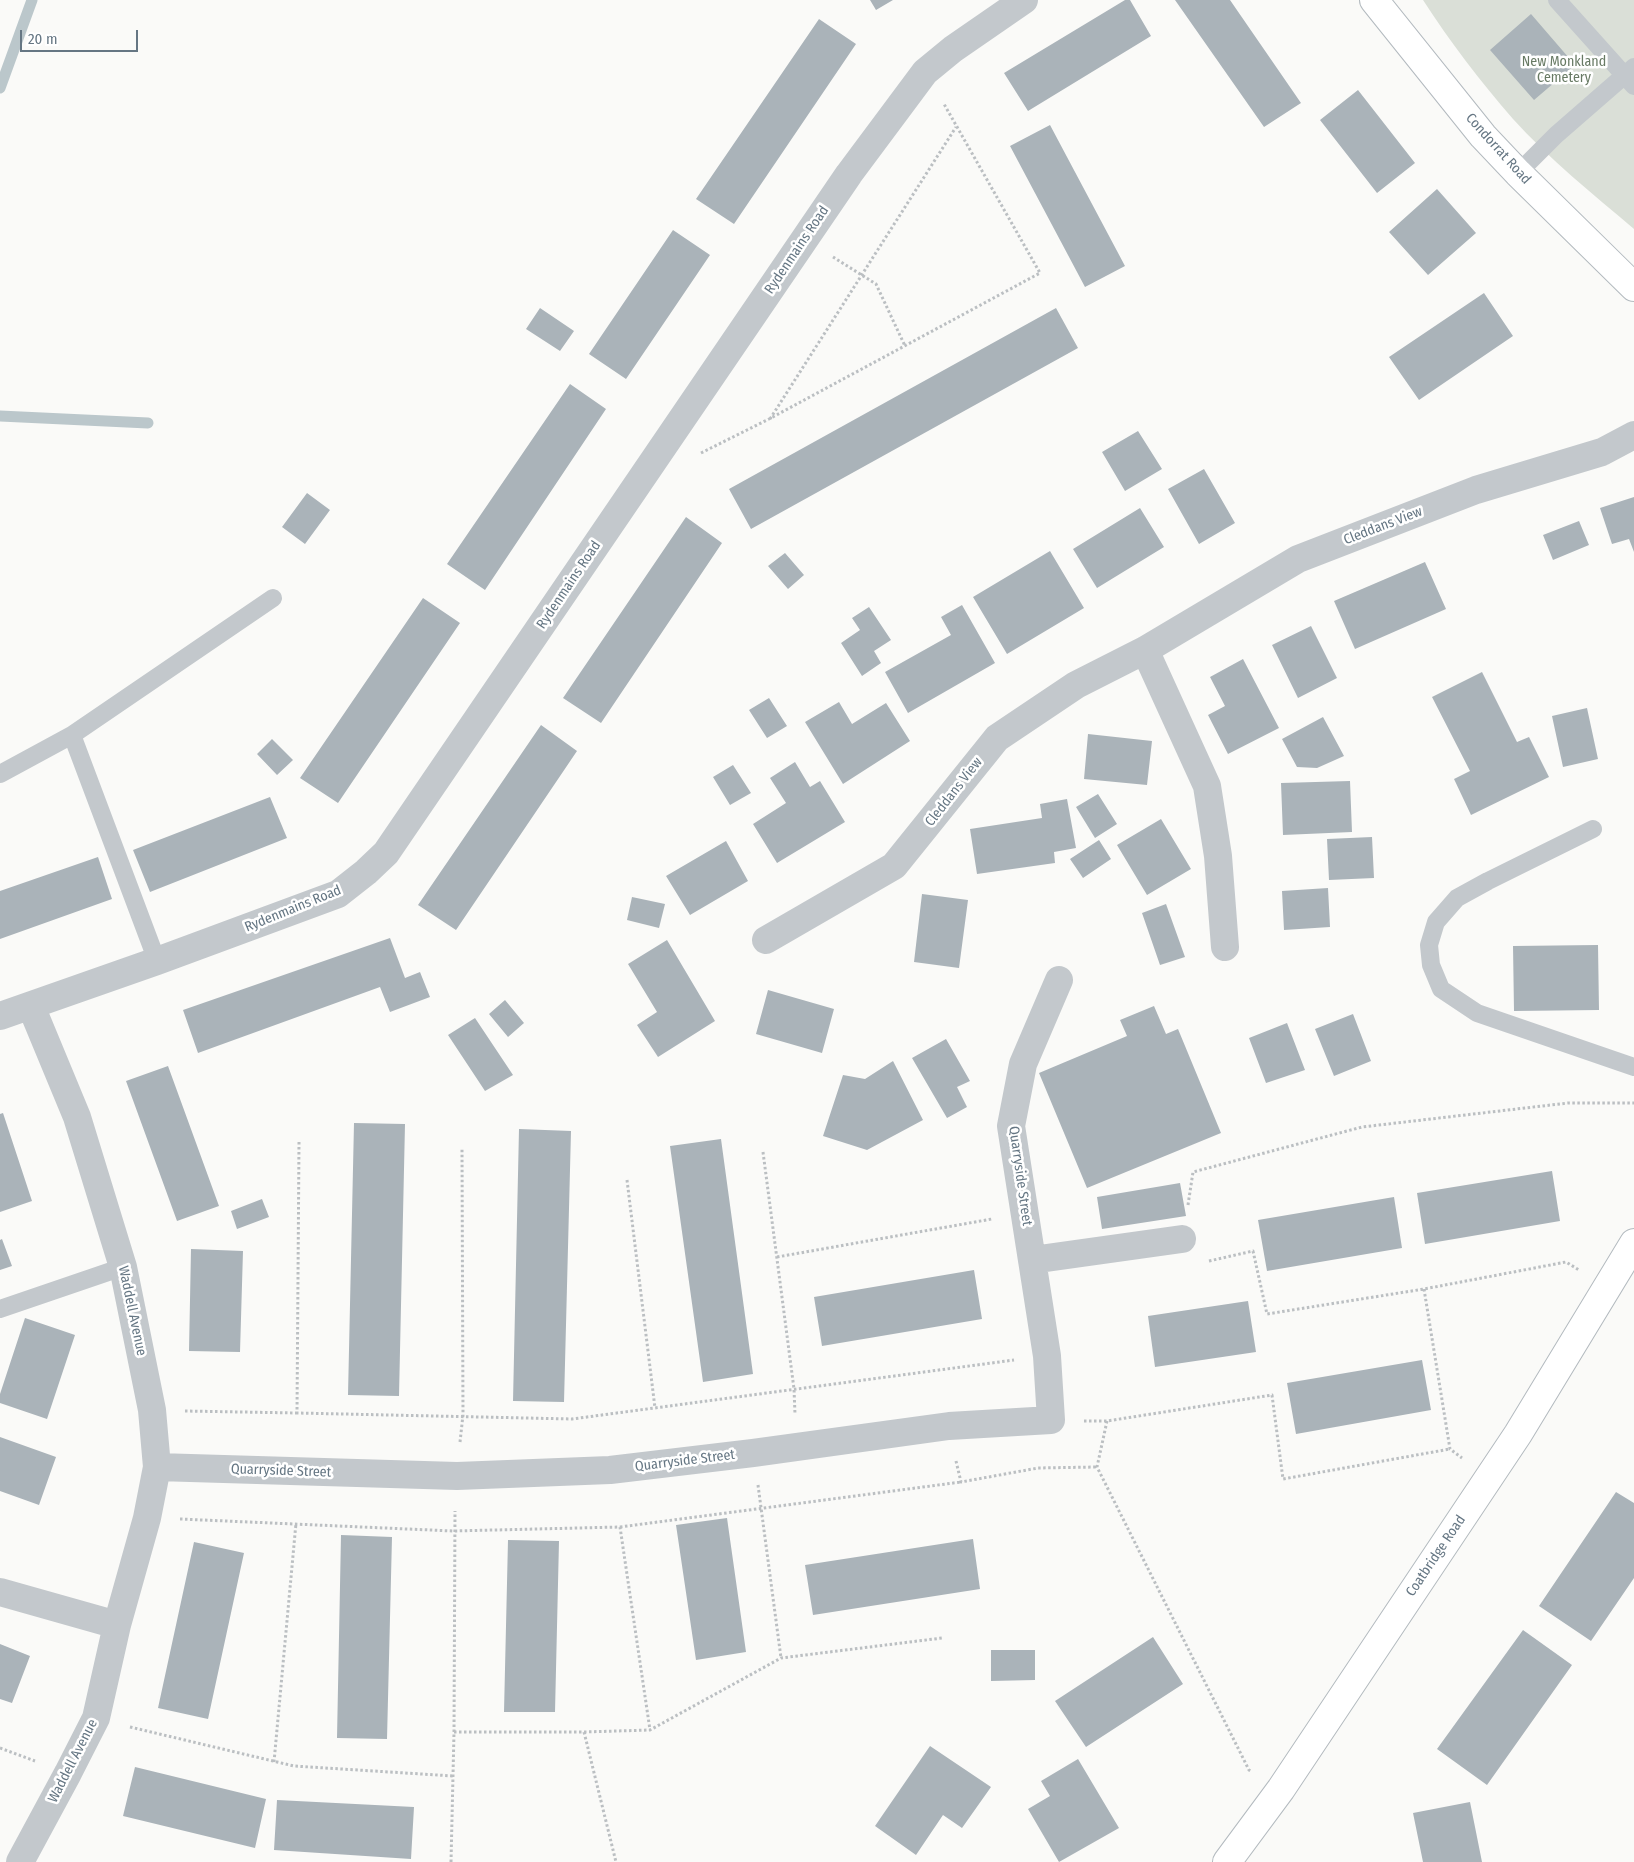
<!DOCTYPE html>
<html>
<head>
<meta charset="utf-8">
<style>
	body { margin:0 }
	#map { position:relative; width:1634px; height:1862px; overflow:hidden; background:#fafaf8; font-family:"Fira Sans Condensed",sans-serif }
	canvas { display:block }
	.scale { position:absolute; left:20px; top:30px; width:118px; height:22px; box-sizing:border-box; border:2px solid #657683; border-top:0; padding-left:6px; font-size:15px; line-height:18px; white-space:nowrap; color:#657683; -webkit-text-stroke:4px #fff; paint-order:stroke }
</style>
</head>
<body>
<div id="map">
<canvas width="1634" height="1862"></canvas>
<div class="scale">20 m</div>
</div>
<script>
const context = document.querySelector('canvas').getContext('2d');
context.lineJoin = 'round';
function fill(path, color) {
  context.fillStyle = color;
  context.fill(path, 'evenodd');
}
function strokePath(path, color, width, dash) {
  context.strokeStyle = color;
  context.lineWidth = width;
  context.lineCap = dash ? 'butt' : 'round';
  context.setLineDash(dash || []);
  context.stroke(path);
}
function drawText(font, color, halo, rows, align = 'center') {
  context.font = font + ' "Fira Sans Condensed",sans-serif';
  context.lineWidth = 5;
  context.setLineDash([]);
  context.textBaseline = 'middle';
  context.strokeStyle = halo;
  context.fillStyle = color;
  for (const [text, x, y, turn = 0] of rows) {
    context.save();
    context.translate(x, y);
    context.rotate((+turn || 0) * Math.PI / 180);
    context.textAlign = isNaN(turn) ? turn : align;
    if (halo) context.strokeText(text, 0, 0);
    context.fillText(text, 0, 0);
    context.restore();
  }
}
const green = new Path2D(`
	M1423,0H1634V229C1594,195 1548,158 1513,119C1480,81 1450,42 1423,0Z`);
const stream = new Path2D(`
	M0,88L32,0
	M0,416L148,423`);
const building = new Path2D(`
	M870,0H893L876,10Z
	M1125,0H1130L1151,36L1028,111L1004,73Z
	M1175,0H1230L1301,103L1264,127Z
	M1531,14L1575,65L1534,100L1490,50Z
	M819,19L856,44L734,224L696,199Z
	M1358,90L1415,163L1377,193L1320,120Z
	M1050,125L1125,266L1085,287L1010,146Z
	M1437,189L1476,233L1428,275L1389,232Z
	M673,230L710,255L626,379L589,354Z
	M1484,293L1513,336L1419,400L1389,357Z
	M540,308L574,331L560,351L526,329Z
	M1056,308L1078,348L751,529L729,489Z
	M570,384L606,409L485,590L447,564Z
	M1138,431L1162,469L1125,491L1102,452Z
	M1204,469L1235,523L1199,544L1168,489Z
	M307,493L330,510L305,544L282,527Z
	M1634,497V552L1629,539L1612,544L1600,508Z
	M1140,508L1164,547L1097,588L1073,549Z
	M686,517L722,543L601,723L563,698Z
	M1579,521L1589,545L1553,560L1543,535Z
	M1050,551L1084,608L1007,654L973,597Z
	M785,553L804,575L788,589L768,566Z
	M1425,562L1446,609L1355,649L1334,601Z
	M423,598L460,623L338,803L300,778Z
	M962,605L995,663L908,713L885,672L951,635L941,617Z
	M869,607L891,640L874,651L881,663L862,676L841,643L860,630L852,618Z
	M1311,626L1337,678L1298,698L1272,645Z
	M1243,659L1279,728L1228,754L1208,715L1225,706L1210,677Z
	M1482,672L1517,742L1529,737L1549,777L1471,815L1454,779L1470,771L1432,697Z
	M769,698L787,726L767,738L749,710Z
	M839,702L852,724L886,703L910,741L843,784L805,722Z
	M1587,708L1598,759L1563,767L1552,716Z
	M1323,717L1344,756L1317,768L1297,767L1282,739Z
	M541,725L577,751L456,930L418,905Z
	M1088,734L1152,741L1147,785L1084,779Z
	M272,739L293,760L277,775L257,754Z
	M795,762L810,787L820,781L845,822L777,863L753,824L786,803L770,778Z
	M733,765L751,793L730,805L713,777Z
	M1350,781L1352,832L1283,835L1281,783Z
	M1098,794L1117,824L1095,838L1076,807Z
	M270,797L287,838L150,892L133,850Z
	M1067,799L1076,848L1054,852L1055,863L977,874L970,829L1042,818L1040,804Z
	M1161,819L1191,869L1147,895L1117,845Z
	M1372,837L1374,878L1329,880L1327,839Z
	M1099,840L1111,859L1083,878L1070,859Z
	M726,841L748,881L690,915L666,876Z
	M98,857L112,899L0,939V891Z
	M1328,888L1330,927L1284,930L1282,891Z
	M922,894L968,900L959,968L914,962Z
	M632,897L665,904L659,928L627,920Z
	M1166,904L1185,957L1160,965L1142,913Z
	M390,938L405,978L420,972L430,997L390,1012L380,987L198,1053L183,1010Z
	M667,940L715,1021L658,1057L637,1025L657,1012L628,964Z
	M1598,945L1599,1010L1514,1011L1513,946Z
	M768,990L834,1009L822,1053L756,1034Z
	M505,1000L524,1023L508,1037L489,1014Z
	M1154,1006L1166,1034L1178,1029L1221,1133L1087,1188L1039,1073L1127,1036L1120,1020Z
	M1353,1014L1371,1061L1334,1076L1315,1029Z
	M475,1018L513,1075L485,1091L448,1035Z
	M1287,1023L1305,1070L1266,1083L1249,1038Z
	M946,1039L970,1081L957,1087L967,1107L947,1118L912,1058Z
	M893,1061L923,1120L867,1150L823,1136L843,1075L865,1079Z
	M168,1066L219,1206L177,1221L126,1081Z
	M3,1113L32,1201L0,1212V1114Z
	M354,1123L405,1124L399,1396L348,1395Z
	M519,1129L571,1131L564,1402L513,1401Z
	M721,1139L753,1374L703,1382L670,1146Z
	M1552,1171L1560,1221L1425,1244L1417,1193Z
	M1180,1183L1186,1216L1102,1229L1097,1197Z
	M1394,1197L1402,1248L1267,1271L1258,1220Z
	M262,1199L269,1217L237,1229L231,1211Z
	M2,1239L12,1266L0,1270V1240Z
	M191,1249L243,1251L240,1352L189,1351Z
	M974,1270L982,1319L822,1346L814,1297Z
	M1248,1301L1256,1352L1155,1367L1148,1316Z
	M25,1318L75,1335L47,1419L0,1403V1394Z
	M1422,1360L1431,1410L1296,1434L1287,1383Z
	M0,1437L56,1457L39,1505L0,1491Z
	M1616,1492L1634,1503V1578L1591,1641L1539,1606Z
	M727,1518L746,1652L696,1660L676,1525Z
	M341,1535L392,1537L387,1739L337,1738Z
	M973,1539L980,1589L813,1615L805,1565Z
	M508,1540L559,1541L555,1712H504Z
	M194,1542L244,1553L208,1719L158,1708Z
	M1523,1630L1572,1665L1487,1785L1437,1749Z
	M1153,1637L1183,1684L1086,1747L1055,1701Z
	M0,1644L30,1656L12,1703L0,1699Z
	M991,1650H1035V1680L991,1681Z
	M930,1746L991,1787L962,1828L943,1815L916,1855L875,1826Z
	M1078,1759L1119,1828L1059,1862L1028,1809L1050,1796L1041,1781Z
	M135,1767L266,1799L255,1848L123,1816Z
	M277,1800L414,1807L411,1859L274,1850Z
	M1470,1802L1482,1862H1423L1413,1813Z`);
const path = new Path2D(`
	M833,257L876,284L905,346
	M770,419L956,127
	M701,453L769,419L1040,273L944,104
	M299,1142L297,1413L572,1419L1014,1360
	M763,1152L794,1389L795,1414
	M627,1180L655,1408
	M1188,1205L1193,1172L1362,1127L1568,1103H1634
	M777,1257L992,1219
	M1209,1261L1253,1251L1267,1314L1424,1289L1566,1262L1579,1270
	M1424,1289L1450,1449L1462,1458
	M185,1411L297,1413
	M1084,1421H1107L1272,1395L1283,1479L1450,1449
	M1107,1421L1097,1467L1249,1770L1252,1772
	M460,1442L463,1415L462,1148
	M956,1461L961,1482L1038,1468L1097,1467
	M758,1485L781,1658
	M180,1519L453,1531L620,1527L650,1730
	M620,1527L961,1482
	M130,1727L294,1766L453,1776
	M454,1732H584L616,1862
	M584,1732L650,1730L781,1658L942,1638
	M0,1748L35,1761
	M274,1762L296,1523
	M451,1862L454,1732L455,1511`);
const service = new Path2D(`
	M1557,0L1634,86
	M1518,173L1556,135L1634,67
	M72,735L157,961
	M0,774L72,735L273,598
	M1593,829L1488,881L1457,898L1436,922L1429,945L1431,965L1441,989L1477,1013L1634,1067
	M0,1309L123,1267`);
const minor = new Path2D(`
	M1145,650L1207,786L1218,856L1225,947
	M766,940L894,866L997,738L1076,685L1145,650L1298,559L1476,490L1602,452L1634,435
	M0,1016L157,961L338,894L366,872L386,853L849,174L925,72L953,49L1024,0
	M1032,1260L1182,1239
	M157,1467L457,1476L610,1470L753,1453L949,1426L1051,1420L1047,1356L1011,1126L1023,1064L1059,980
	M0,1592L117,1625
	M20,1862L68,1773L96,1718L117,1625L147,1518L157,1467L152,1410L123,1267L77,1117L31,1006`);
const secondary = new Path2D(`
	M1374,0L1483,136L1518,173L1634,287
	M1227,1862L1281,1789L1518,1434L1634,1243`);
const parkNames = [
	["New Monkland",1564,62],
	["Cemetery",1564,78]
];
const streetNames = [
	["Condorrat Road",1498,149,48],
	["Rydenmains Road",797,250,-56],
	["Cleddans View",1383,526,-21],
	["Rydenmains Road",569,585,-56],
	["Cleddans View",954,792,-52],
	["Rydenmains Road",293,909,-22],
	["Quarryside Street",1020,1176,82],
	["Waddell Avenue",132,1311,78],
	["Quarryside Street",685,1461,-7],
	["Quarryside Street",281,1471,2],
	["Coatbridge Road",1436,1556,-56],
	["Waddell Avenue",73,1761,-63]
];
fill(green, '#dadfd7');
strokePath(stream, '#bbc7cb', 11);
fill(building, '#aab3b9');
strokePath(secondary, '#b3babf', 30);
strokePath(path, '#bbbfc2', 3, [2.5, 2.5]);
strokePath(service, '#c3c8cc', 18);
strokePath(minor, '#c3c8cc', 28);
strokePath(secondary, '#fff', 28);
drawText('14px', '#687a64', '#fff', parkNames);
drawText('14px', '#657683', '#fff', streetNames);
</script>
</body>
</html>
